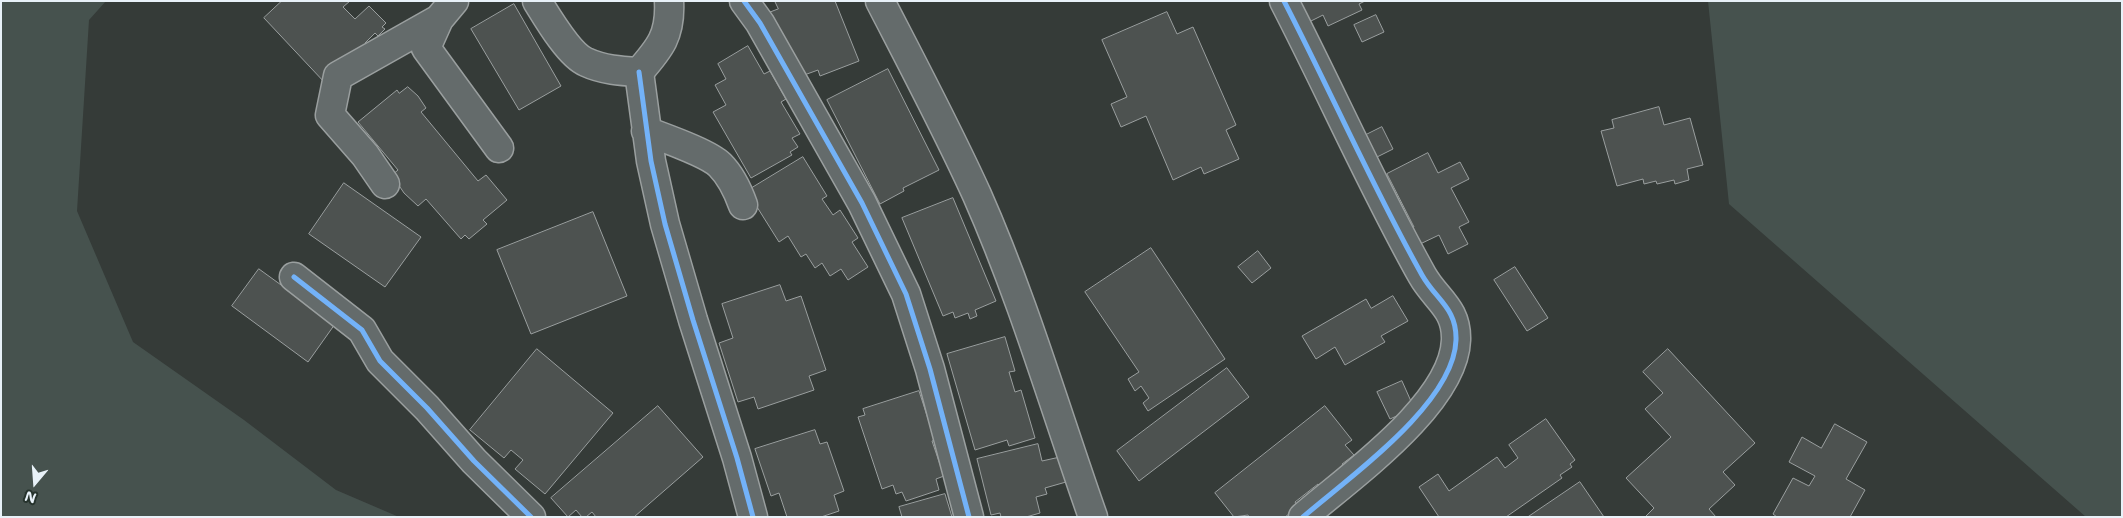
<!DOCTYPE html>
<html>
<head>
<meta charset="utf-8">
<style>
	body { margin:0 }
	#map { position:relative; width:2123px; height:518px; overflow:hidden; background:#353b38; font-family:"Shantell Sans",sans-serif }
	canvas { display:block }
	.frame { position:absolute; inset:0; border:2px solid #e8f1f8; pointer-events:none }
	.north { position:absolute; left:10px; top:458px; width:50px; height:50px; -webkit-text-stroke:4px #26332d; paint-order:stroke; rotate:198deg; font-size:14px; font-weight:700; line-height:20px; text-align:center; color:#e8f1f8 }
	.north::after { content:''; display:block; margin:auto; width:18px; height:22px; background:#e8f1f8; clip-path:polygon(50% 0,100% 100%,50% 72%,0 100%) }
</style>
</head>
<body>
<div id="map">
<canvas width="2123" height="518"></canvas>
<div class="frame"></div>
<div class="north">N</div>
</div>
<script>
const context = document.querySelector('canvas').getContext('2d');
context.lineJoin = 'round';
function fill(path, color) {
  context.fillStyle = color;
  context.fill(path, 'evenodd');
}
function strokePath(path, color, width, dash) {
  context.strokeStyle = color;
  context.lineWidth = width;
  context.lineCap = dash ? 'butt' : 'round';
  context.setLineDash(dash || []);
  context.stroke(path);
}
const green = new Path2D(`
	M1,1H106L89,20L77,211L133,342L244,420L336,490L399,517H1Z
	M1708,1H2122V517H2086L1729,204Z`);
const building = new Path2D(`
	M282,1H350L343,7L355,19L369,6L386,23L382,27L385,29L378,36L375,33L365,43L367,45L363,48L361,46L351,55L326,84L264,18Z
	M775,1H835L859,61L820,76L818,70L796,78L770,12L778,9Z
	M1299,1H1365L1359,4L1362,10L1328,26L1323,15L1309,22Z
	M514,4L561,86L519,110L471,29Z
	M1167,12L1177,34L1193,27L1236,125L1226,130L1239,159L1204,174L1201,167L1173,180L1146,116L1121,127L1111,104L1127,97L1102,40Z
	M1376,15L1384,32L1362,42L1354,25Z
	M748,46L764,74L770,71L786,99L781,102L800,134L792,138L798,147L790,152L792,155L751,178L713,112L726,105L715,85L726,79L718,64Z
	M888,69L939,170L903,188L904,191L880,204L827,100Z
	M408,87L418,96L426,108L421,112L478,181L486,175L507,200L483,220L487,224L469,239L465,235L461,239L426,199L418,206L404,193L392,175L398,170L358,122L397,90L399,93Z
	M1659,107L1664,125L1690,118L1703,165L1687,169L1689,180L1675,184L1674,180L1657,184L1656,181L1644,184L1643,179L1617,186L1601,131L1614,128L1612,120Z
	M1382,127L1393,149L1371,160L1360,138Z
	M1428,153L1438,173L1460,162L1469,179L1451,188L1469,222L1459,227L1468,244L1448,254L1439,235L1418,245L1409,229L1414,227L1387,174Z
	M803,157L827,196L822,199L833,215L840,210L858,238L852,242L868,267L848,280L841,269L830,276L822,263L815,268L806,254L801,257L788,236L779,242L747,191Z
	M344,183L421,237L385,287L309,234Z
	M953,198L996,301L975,310L977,316L970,319L968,313L955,318L953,312L943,316L902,218Z
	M593,212L627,296L531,334L497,250Z
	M1151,248L1225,359L1148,411L1143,403L1149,398L1141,386L1135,391L1128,379L1139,372L1085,292Z
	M1258,251L1271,268L1252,283L1238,267Z
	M1515,267L1548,318L1527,331L1494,280Z
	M259,269L335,324L308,362L232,306Z
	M780,285L786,301L801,296L826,370L809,376L814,390L758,409L754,397L738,402L719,343L733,338L722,304Z
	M1393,296L1408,321L1381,336L1385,342L1345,365L1335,347L1316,359L1302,336L1366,299L1371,308Z
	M1005,337L1015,371L1009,372L1015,392L1021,390L1035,438L1009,446L1007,440L975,450L947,354Z
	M537,349L613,413L545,494L515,469L523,460L511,450L504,458L470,430Z
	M1668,349L1755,443L1723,472L1735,485L1709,509L1716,517H1645L1654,508L1626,478L1671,437L1645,409L1663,393L1643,372Z
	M1227,368L1249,397L1139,481L1117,451Z
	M1402,381L1414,408L1390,419L1377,392Z
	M919,391L935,440L932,441L944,476L936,479L939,490L906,501L902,492L896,494L893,485L882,489L858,417L865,415L863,409Z
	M658,406L703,457L634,517H596L592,512L586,517H582L576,510L568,517L551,498Z
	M1325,406L1352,440L1345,445L1354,455L1342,464L1346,469L1322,488L1318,484L1295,502L1298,507L1285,517H1249L1248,515L1234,517L1215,493Z
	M1546,419L1575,460L1570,464L1572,467L1560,475L1562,478L1506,517H1439L1419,487L1438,474L1449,491L1497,457L1505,468L1518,458L1509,445Z
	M1835,424L1867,442L1846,479L1865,490L1850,517H1777L1773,514L1793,478L1809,486L1815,476L1789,462L1802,437L1821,448Z
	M815,430L820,444L827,442L844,491L834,495L839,511L821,517H787L779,493L771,496L755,449Z
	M1038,444L1042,461L1060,457L1066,482L1045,488L1047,494L1036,497L1040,513L1026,517H1001L1000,513L991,515L977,459Z
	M1580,482L1604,517H1528Z
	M945,494L952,517H902L899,507Z`);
const street = new Path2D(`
	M454,1L439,19L426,48L499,148
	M744,1L760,23L862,203L906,294L930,369L969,517
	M1284,1C1331,92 1372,186 1422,275C1436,300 1457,308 1456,340C1454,404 1348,478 1303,517
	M639,72L651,161L665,224L693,320L737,458L753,517
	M646,131C664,138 708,153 720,165C731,176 738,191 743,205
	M385,184L365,155L330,115L338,76L439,19
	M294,277L362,330L380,361L427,408L474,461L531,517`);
const secondary = new Path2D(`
	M537,1C547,17 569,55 586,62C603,70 621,71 639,72C660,48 671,35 669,1
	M880,1C913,65 947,129 977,195C1023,299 1055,409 1093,517`);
const cycleway = new Path2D(`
	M744,1L760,23L862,203L906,294L930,369L969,517
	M1284,1C1331,92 1372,186 1422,275C1436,300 1457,308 1456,340C1454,404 1348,478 1303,517
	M639,72L651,161L665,224L693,320L737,458L753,517
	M294,277L362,330L380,361L427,408L474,461L531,517`);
fill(green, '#46524e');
fill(building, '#4d5250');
strokePath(building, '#9a9f9f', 1);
strokePath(street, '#9a9f9f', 31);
strokePath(secondary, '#9a9f9f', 31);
strokePath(street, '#646b6b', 28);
strokePath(secondary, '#646b6b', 28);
strokePath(cycleway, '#73b2f8', 5);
</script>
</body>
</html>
